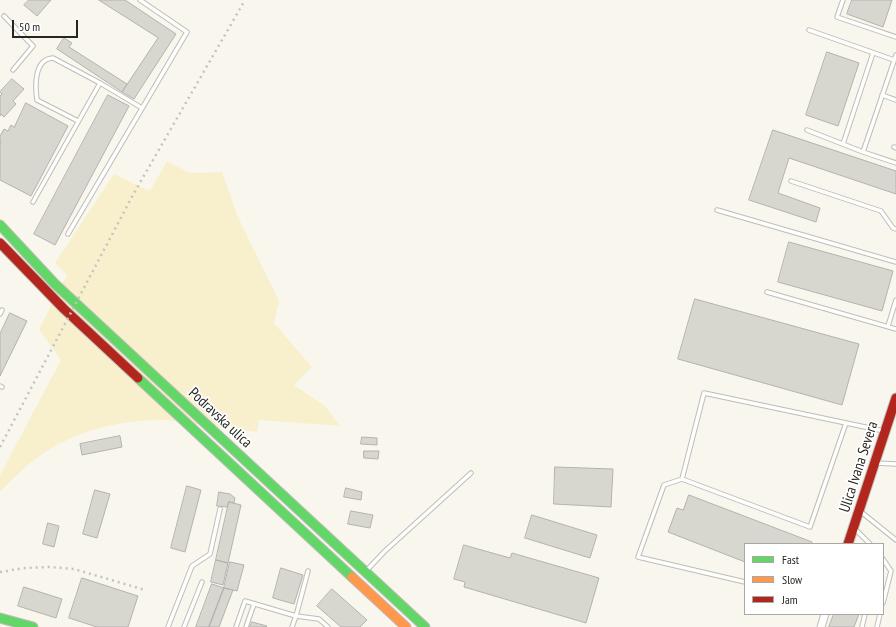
<!DOCTYPE html>
<html>
<head>
<meta charset="utf-8">
<style>
	body { margin:0 }
	#map { position:relative; width:896px; height:627px; overflow:hidden; background:#f9f6ee; font-family:"PT Sans Narrow",sans-serif }
	canvas { display:block }
	.legend { position:absolute; left:744px; top:543px; width:140px; height:72px; box-sizing:border-box; background:#fff; border:1px solid #a8a8a5; margin:0; padding:5px 7px; list-style:none; font-size:12px; color:#26251f }
	.legend li { display:flex; align-items:center; gap:8px; height:20px }
	.legend b { width:20px; border:1px solid #a8a8a5 }
	.scale { position:absolute; left:12px; top:20px; width:66px; height:18px; box-sizing:border-box; border:2px solid #26251f; border-top:0; padding-left:5px; font-size:12px; line-height:14px; white-space:nowrap; color:#26251f; -webkit-text-stroke:3px #fff; paint-order:stroke }
</style>
</head>
<body>
<div id="map">
<canvas width="896" height="627"></canvas>
<ul class="legend">
<li><b style="height:5px;background:#63d668"></b>Fast</li>
<li><b style="height:5px;background:#ff974d"></b>Slow</li>
<li><b style="height:5px;background:#b3261e"></b>Jam</li>
</ul>
<div class="scale">50 m</div>
</div>
<script>
const context = document.querySelector('canvas').getContext('2d');
context.lineJoin = 'round';
function fill(path, color) {
  context.fillStyle = color;
  context.fill(path, 'evenodd');
}
function strokePath(path, color, width, dash) {
  context.strokeStyle = color;
  context.lineWidth = width;
  context.lineCap = dash ? 'butt' : 'round';
  context.setLineDash(dash || []);
  context.stroke(path);
}
function drawText(font, color, halo, rows, align = 'center') {
  context.font = font + ' "PT Sans Narrow",sans-serif';
  context.lineWidth = 3.5;
  context.setLineDash([]);
  context.textBaseline = 'middle';
  context.strokeStyle = halo;
  context.fillStyle = color;
  for (const [text, x, y, turn = 0] of rows) {
    context.save();
    context.translate(x, y);
    context.rotate((+turn || 0) * Math.PI / 180);
    context.textAlign = isNaN(turn) ? turn : align;
    if (halo) context.strokeText(text, 0, 0);
    context.fillText(text, 0, 0);
    context.restore();
  }
}
const green = new Path2D(`
	M167,161L190,173L222,172L238,217L279,301L274,323L312,367L294,385L325,406L340,426L259,420L257,432C236,429 216,427 196,424C186,423 176,421 166,420C121,419 74,431 38,457C24,467 12,480 0,492V475L61,360L39,329L67,275L55,263L114,174L150,191Z`);
const building = new Path2D(`
	M29,0H51L37,16L24,5Z
	M99,0H125L176,34L134,99L122,92L158,38Z
	M852,0H892L883,27L847,14Z
	M64,38L72,43L69,47L127,84L122,92L57,49Z
	M827,52L859,63L838,126L806,115Z
	M12,79L24,89L13,101L16,104L4,117L1,114L0,116V96L2,94L0,92Z
	M108,95L129,106L55,245L34,234Z
	M26,103L68,126L31,196L0,180V144L1,142L0,141V136L4,129L8,131L11,125L14,127Z
	M773,130L896,171V194L789,158L778,193L820,208L816,222L749,200Z
	M789,242L893,271L882,311L778,282Z
	M695,299L859,344L842,405L678,359Z
	M10,313L27,321L0,376V334Z
	M120,436L122,447L82,455L80,444Z
	M362,437L377,438V445L361,444Z
	M364,451H379L378,459L364,458Z
	M555,467L613,469L611,507L554,504Z
	M187,486L201,490L185,552L171,548Z
	M346,488L362,492L361,500L344,497Z
	M95,490L110,494L97,538L83,534Z
	M219,492L230,494L235,498L234,503L229,502L227,507L217,506Z
	M689,495L812,542V544H745V562L668,532L677,508L683,510Z
	M229,502L241,505L228,563L216,560Z
	M351,511L373,515L370,528L348,524Z
	M532,515L597,535L590,558L525,538Z
	M48,523L59,526L54,547L43,544Z
	M464,545L510,558L512,553L599,578L586,623L464,587L465,582L454,579Z
	M216,560L228,563L223,585L211,582Z
	M230,562L244,565L237,591L224,588Z
	M281,568L303,575L294,604L273,598Z
	M82,578L138,596L128,627H97L69,618Z
	M212,584L224,588L209,627H196Z
	M24,587L62,599L56,618L18,606Z
	M224,588L233,590L219,627H209Z
	M332,589L367,620L360,627H341L317,606Z
	M834,614H859L854,627H829Z
	M252,622L267,626L266,627H250Z`);
const lane = new Path2D(`
	M843,0L837,17L896,37
	M4,16L33,46L13,70
	M809,30L894,60
	M896,55L863,152L896,163
	M882,95L896,100
	M78,121L37,100C35,86 34,59 53,58L100,83L142,108
	M807,130L863,152
	M843,144L873,53
	M894,147L896,148
	M791,181L881,211L893,228L896,229
	M33,202L100,83
	M717,210L896,262
	M68,234L187,32L140,0
	M767,292L896,329
	M0,314L2,310
	M888,326L896,300
	M0,386L2,387
	M846,423L810,527L682,479L704,393L884,431
	M875,463L896,464
	M682,479L664,485L638,557L745,582
	M860,511L896,540
	M855,529L870,544
	M883,559L891,571L883,603
	M367,570L385,551L471,473
	M308,571L296,616L319,619L328,627
	M168,627L192,566L210,554L220,509
	M184,627L202,582
	M236,627L245,601L296,616L292,627
	M246,627L254,604
	M862,627L865,614
	M877,627L880,614`);
const street = new Path2D(`
	M821,627L825,614`);
const fast = new Path2D(`
	M0,225L55,284L425,627
	M138,378L352,577
	M0,618L33,627`);
const slow = new Path2D(`
	M352,577L406,627`);
const jam = new Path2D(`
	M0,243L64,309L138,378
	M848,544L896,398`);
const rail = new Path2D(`
	M0,447L134,193L245,0
	M0,572L25,568L49,567L74,569L145,590`);
const streetNames = [
	["Podravska ulica",220,418,43],
	["Ulica Ivana Severa",859,467,-72]
];
fill(green, '#f8f0cc');
fill(building, '#d7d6cf');
strokePath(building, '#b4b2ad', 1);
strokePath(lane, '#bfbdb8', 5.5);
strokePath(street, '#bfbdb8', 9);
strokePath(fast, '#bfbdb8', 11);
strokePath(slow, '#bfbdb8', 11);
strokePath(jam, '#bfbdb8', 11);
strokePath(lane, '#fefefc', 3.5);
strokePath(street, '#fefefc', 7);
strokePath(fast, '#63d668', 9);
strokePath(slow, '#ff974d', 9);
strokePath(jam, '#b3261e', 9);
strokePath(rail, '#c3c3c0', 2.5, [2, 4]);
drawText('15px', '#26251f', '#fff', streetNames);
</script>
</body>
</html>
